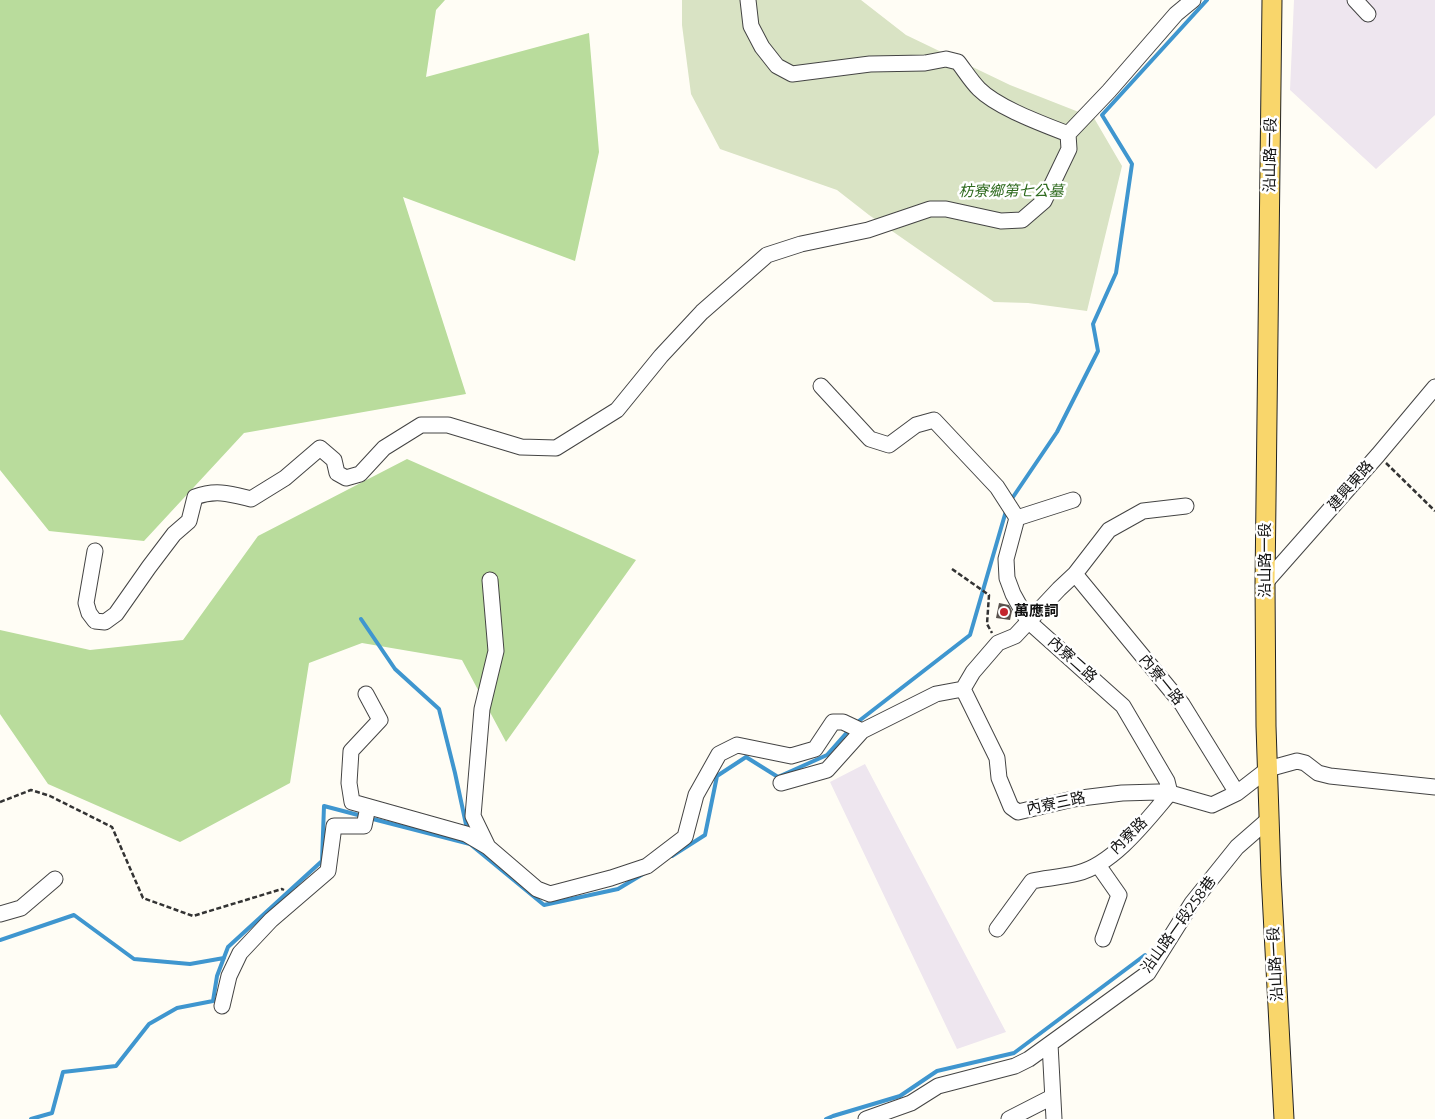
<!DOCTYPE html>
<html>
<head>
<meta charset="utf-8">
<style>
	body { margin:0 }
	canvas { display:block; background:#fffdf5 }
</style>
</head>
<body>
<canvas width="1435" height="1119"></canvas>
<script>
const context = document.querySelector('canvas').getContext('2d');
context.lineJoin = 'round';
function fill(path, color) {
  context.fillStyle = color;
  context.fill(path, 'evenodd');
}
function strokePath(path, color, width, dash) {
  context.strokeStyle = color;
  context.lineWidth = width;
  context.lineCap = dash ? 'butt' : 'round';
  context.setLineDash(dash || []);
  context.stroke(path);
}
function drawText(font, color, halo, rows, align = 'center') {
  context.font = font + ' Bitter,"Noto Sans TC",serif';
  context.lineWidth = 5;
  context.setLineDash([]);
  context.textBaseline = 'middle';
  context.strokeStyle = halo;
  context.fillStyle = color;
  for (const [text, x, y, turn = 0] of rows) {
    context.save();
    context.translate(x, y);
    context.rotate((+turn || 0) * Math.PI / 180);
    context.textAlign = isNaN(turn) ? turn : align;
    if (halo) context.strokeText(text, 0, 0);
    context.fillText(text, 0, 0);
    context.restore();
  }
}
const industrial = new Path2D(`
	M1294,0H1435V115L1376,169L1290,90Z
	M865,764L1006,1032L957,1049L830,782Z`);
const forest = new Path2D(`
	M0,0H445L436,10L426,77L589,33L599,152L575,261L403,197L466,394L244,433L144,541L49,531L0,470Z
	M407,459L636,560L506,742L462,660L362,643L309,663L290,783L180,842L48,784L0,714V630L90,650L183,640L258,536Z`);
const cemetery = new Path2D(`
	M682,0H861L906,35L1010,85L1094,118L1122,166L1087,311L1028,303L994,302L869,215L837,190L720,149L691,94L682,25Z`);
const stream = new Path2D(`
	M1011,500L1057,432L1098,351L1093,324L1116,273L1132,164L1102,115L1207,0
	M361,619L395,669L439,709L455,773L467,829
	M855,724L970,635L1006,511
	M369,818L470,844L544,905L618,889L643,874
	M672,856L705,835L717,776L746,757L778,777L827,755L850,729
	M0,940L74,915L134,959L190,964L224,958
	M31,1119L52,1113L63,1072L116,1066L149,1024L177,1008L213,1001L217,976L228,947L322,861L324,806L362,816
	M826,1119L833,1116L900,1096L937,1071L1014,1053L1145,955`);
const building = new Path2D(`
	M999,603L1009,605L1012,611L1010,620L996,618Z`);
const path = new Path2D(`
	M1386,463L1435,511
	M952,569L989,595L987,624L992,633
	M0,802L31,790L50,796L112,827L143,898L193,916L282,889L284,890`);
const minor = new Path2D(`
	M1355,0L1368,14
	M1068,134L1109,91L1176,14L1193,0
	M821,386L870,439L889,445L916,425L934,420L997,487L1017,518L1073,500
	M1017,518L1006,559L1007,578L1013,594L1028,621L1123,706L1167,781L1170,793
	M95,551L86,603L89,613L95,621L105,622L116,614L149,567L174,534L189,521L195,497C216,489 231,494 251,499L285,478L320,448L334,460L337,473L346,478L360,474L384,448L421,425H448L521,447L556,448L617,410L661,356L702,312L767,255L801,244L868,230L930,209H946L1001,221L1022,220L1044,201L1069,149L1068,134C1043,124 998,108 979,89C971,81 965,71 958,62L946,59L925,63L870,64L792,74L777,66L762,47L751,26L748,0
	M1075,574L1182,704L1237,793
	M1265,583L1378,455L1435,387
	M963,689L997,758L999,778L1011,807L1018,812L1073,799L1122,793L1158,792L1170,793L1212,805L1237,793L1268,769L1297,761L1305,763L1318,773L1330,776L1435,787
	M366,694L380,720L351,751L349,783L352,802L466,834L488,847L537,889L550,894L611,878L647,866L685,837L696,795L719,754L737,745L791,756L815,749L833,722H843L862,731
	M781,783L827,770L862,731L936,694L963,689L973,672L998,643L1015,636L1059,589L1075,574L1109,530L1143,511L1186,506
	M488,847L473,816L482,709L496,651L490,580
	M1098,865L1119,895L1103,939
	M0,914L21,908L55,879
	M997,929L1032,881C1047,878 1063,877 1078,873C1114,864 1147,820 1170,793
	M222,1006L229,976L240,953L271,920L328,871L334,826H364L368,807
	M1050,1044L1054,1119
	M866,1119L911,1103L938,1086L1015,1066L1029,1059L1148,973L1192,903L1237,847L1269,819
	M1009,1119L1052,1097`);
const major = new Path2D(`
	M1272,0L1265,583L1266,726L1271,875L1284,1119`);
const markers = [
	[1004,612,5,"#c4262e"]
];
const streetNames = [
	["沿山路一段",1271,155,-89],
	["建興東路",1351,486,-49],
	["沿山路一段",1266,560,-90],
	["內寮二路",1072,660,42],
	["內寮一路",1161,680,51],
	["內寮三路",1056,804,-12],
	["內寮路",1129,836,-44],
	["沿山路一段258巷",1179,925,-54],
	["沿山路一段",1276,964,-93]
];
const parkNames = [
	["枋寮鄉第七公墓",1011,192]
];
const poiNames = [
	["萬應詞",1014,612]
];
fill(industrial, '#eee6ef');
fill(forest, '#b9dc9c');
fill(cemetery, '#d9e3c4');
strokePath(stream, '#3f96cf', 4);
fill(building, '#5a524d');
strokePath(minor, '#444', 17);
strokePath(major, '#222', 21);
strokePath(path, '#333', 2.5, [5, 2.5]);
strokePath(minor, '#fff', 15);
strokePath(major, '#f9d66b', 19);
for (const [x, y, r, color] of markers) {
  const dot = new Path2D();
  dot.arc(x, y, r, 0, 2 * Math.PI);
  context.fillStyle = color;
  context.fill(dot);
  strokePath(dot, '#fff', 2);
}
drawText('15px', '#111', '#fff', streetNames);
drawText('italic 15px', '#2f6b1f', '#fff', parkNames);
drawText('bold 15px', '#111', '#fff', poiNames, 'left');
</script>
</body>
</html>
